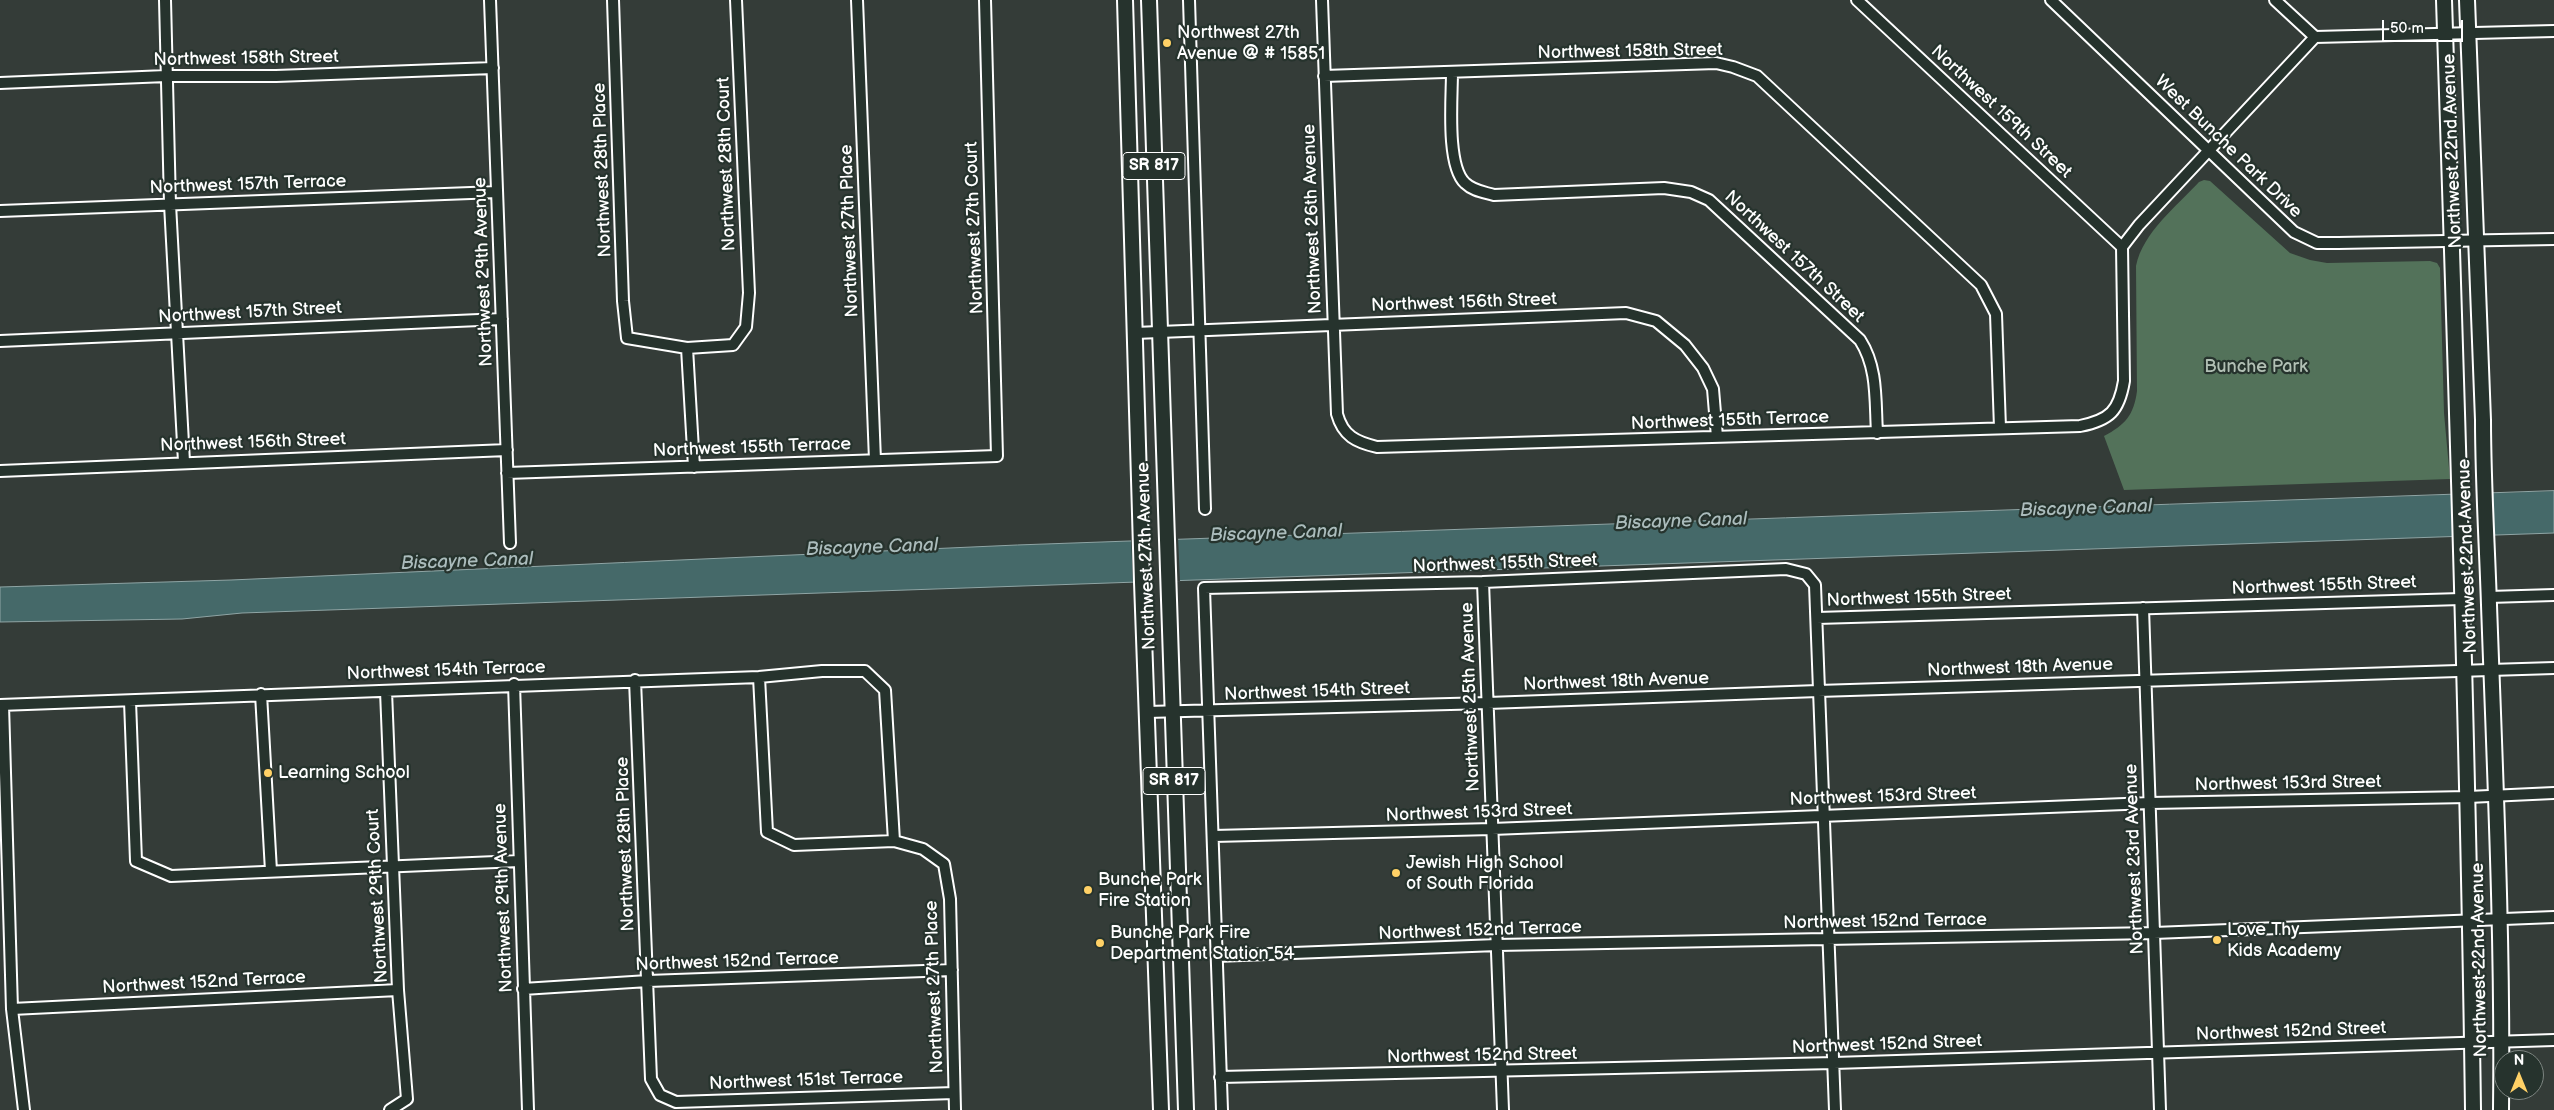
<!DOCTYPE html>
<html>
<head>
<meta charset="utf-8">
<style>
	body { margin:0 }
	#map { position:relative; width:2554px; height:1110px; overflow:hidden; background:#343c38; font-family:"Balsamiq Sans",sans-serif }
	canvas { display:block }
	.north { position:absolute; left:2494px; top:1050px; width:50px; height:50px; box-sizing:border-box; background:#26332d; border:1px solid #7d8581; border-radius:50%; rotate:0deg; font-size:14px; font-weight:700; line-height:20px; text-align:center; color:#fff }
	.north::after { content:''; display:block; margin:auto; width:18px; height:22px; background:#ffd166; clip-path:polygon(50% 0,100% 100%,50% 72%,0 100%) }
	.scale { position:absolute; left:2382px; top:20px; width:81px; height:22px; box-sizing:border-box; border:2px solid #fff; border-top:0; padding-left:6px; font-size:15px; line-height:18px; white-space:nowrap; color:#fff; -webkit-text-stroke:4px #26332d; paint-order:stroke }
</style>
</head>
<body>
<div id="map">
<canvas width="2554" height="1110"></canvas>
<div class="north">N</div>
<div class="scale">50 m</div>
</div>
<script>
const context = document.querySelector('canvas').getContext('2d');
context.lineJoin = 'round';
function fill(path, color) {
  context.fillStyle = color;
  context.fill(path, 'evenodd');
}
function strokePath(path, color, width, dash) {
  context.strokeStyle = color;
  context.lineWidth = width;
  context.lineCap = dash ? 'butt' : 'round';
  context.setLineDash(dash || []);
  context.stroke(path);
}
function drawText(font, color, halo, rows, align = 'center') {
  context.font = font + ' "Balsamiq Sans",sans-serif';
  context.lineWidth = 4.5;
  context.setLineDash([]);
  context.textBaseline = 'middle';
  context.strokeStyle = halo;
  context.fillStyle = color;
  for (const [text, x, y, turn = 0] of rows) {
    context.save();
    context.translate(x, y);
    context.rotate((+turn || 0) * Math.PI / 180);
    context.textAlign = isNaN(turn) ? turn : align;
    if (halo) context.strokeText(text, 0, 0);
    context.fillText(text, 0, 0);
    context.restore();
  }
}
const green = new Path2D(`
	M2204,180L2210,181L2290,253L2310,260L2327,263L2430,261L2437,263L2440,268L2444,413L2450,479L2124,490L2104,436C2125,425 2134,415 2137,391L2136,266C2143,232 2177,206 2199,182Z`);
const water = new Path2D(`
	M2554,491V533L242,613L182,619L0,622V587L231,580L1017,545Z`);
const pier = new Path2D(`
	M2491,491L2493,537L2452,539L2451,492Z
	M1178,537L1180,581L1133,584L1131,538Z`);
const minor = new Path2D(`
	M165,0L170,204L184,462
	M490,0L510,543
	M613,0L623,301L627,338L687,348L733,345L746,327L749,293L736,0
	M857,0L875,460
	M1189,0L1205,509
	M1322,0L1337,414C1343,436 1356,442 1377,447L2080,426C2110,420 2119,411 2124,381L2122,247L2139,225L2315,37
	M1857,0L2122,247
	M2051,0L2294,232L2317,243H2338L2554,239
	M2275,0L2315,37
	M2315,37L2554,31
	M1452,72C1452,98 1446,165 1465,183C1473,191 1484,192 1494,195L1664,188L1691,192L1709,200L1860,340C1878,368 1875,400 1877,433
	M1324,76L1716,63L1733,67L1757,76L1981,285L1996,314L2000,428
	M0,83L166,76H276L493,68
	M0,211L497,192
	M1135,333L1626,313L1656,321L1685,345L1703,368L1713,389L1717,437
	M0,341L502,319
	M687,348L694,467
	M0,471L507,450
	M507,473L997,456L985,0
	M1483,582L1503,1110
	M2489,597L2554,595
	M2143,608L2160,1110
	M1817,618L2461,599
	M759,677L767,832L794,845L894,841L923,849L944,864L950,899L955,1110
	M635,680L651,1079L660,1095L676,1102L954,1093
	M514,684L528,1110
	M386,691L398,990L407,1099L390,1110
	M261,694L271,871
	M130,701L136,861L171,876L519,861
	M0,705L759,677L822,671H865L885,690L894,841
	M3,705L12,1009L24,1110
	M1147,712L1488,703L1818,691L2554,668
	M1214,836L1492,829L2150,803L2468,797L2554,793
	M1217,956L1497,945L2154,933L2554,917
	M523,989L648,981L952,970
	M12,1009L398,990
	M1220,1077L1834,1063L2554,1040
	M1222,1110L1204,588L1483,582L1786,569L1806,574L1815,585L1835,1110`);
const major = new Path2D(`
	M1125,0L1142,582L1161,1110
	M1149,0L1186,1110
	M2444,0C2456,370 2468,740 2473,1110
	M2467,0L2483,420C2483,482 2487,543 2489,605C2495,773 2503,942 2501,1110`);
const markers = [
	[1167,43,5,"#ffd166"],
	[268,773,5,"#ffd166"],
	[1396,873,5,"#ffd166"],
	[1088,890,5,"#ffd166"],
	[2217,940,5,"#ffd166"],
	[1100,943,5,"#ffd166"]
];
const shields = [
	[1154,166,62],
	[1174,781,62]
];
const shieldNames = [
	["SR 817",1154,166],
	["SR 817",1174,781]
];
const poiNames = [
	["Northwest 27th",1177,33],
	["Avenue @ # 15851",1177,54],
	["Learning School",278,773],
	["Jewish High School",1406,863],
	["of South Florida",1406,884],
	["Bunche Park",1098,880],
	["Fire Station",1098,901],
	["Love Thy",2227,930],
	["Kids Academy",2227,951],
	["Bunche Park Fire",1110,933],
	["Department Station 54",1110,954]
];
const streetNames = [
	["Northwest 158th Street",1630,52,-1],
	["Northwest 158th Street",246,59,-1],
	["Northwest 159th Street",2001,112,43],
	["West Bunche Park Drive",2228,147,44],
	["Northwest 22nd Avenue",2453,151,-92],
	["Northwest 28th Court",727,164,-92],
	["Northwest 28th Place",603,170,-92],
	["Northwest 157th Terrace",248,185,-2],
	["Northwest 26th Avenue",1313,219,-92],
	["Northwest 27th Court",975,228,-92],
	["Northwest 27th Place",850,231,-92],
	["Northwest 157th Street",1794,257,43],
	["Northwest 29th Avenue",484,272,-92],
	["Northwest 156th Street",1464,303,-2],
	["Northwest 157th Street",250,313,-3],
	["Northwest 155th Terrace",1730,421,-2],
	["Northwest 156th Street",253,443,-2],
	["Northwest 155th Terrace",752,448,-2],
	["Northwest 27th Avenue",1147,556,-92],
	["Northwest 22nd Avenue",2468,556,-92],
	["Northwest 155th Street",1505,564,-2],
	["Northwest 155th Street",2324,586,-2],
	["Northwest 155th Street",1919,598,-2],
	["Northwest 18th Avenue",2020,668,-2],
	["Northwest 154th Terrace",446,671,-2],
	["Northwest 18th Avenue",1616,682,-2],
	["Northwest 154th Street",1317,692,-2],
	["Northwest 25th Avenue",1471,697,-92],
	["Northwest 153rd Street",2288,784,-1],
	["Northwest 153rd Street",1883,797,-2],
	["Northwest 153rd Street",1479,813,-2],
	["Northwest 28th Place",626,844,-92],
	["Northwest 23rd Avenue",2135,859,-92],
	["Northwest 29th Court",378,896,-93],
	["Northwest 29th Avenue",504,898,-92],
	["Northwest 152nd Terrace",1885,922,-1],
	["Northwest 152nd Terrace",1480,931,-2],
	["Northwest 22nd Avenue",2480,960,-91],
	["Northwest 152nd Terrace",737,962,-2],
	["Northwest 152nd Terrace",204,983,-3],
	["Northwest 27th Place",935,987,-92],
	["Northwest 152nd Street",2291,1032,-2],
	["Northwest 152nd Street",1887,1045,-2],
	["Northwest 152nd Street",1482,1056,-1],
	["Northwest 151st Terrace",806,1081,-2]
];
const parkNames = [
	["Bunche Park",2256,367]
];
const waterNames = [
	["Biscayne Canal",2086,509,-2],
	["Biscayne Canal",1681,522,-2],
	["Biscayne Canal",1276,534,-2],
	["Biscayne Canal",872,548,-2],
	["Biscayne Canal",467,562,-2]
];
fill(green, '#53725a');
fill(water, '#456969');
strokePath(water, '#8fa5a5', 1);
fill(pier, '#343c38');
strokePath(minor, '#fff', 14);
strokePath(major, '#fff', 18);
strokePath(minor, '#26332d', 10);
strokePath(major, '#26332d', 14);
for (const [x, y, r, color] of markers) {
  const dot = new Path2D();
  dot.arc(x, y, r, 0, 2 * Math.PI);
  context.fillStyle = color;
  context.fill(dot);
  strokePath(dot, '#26332d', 2);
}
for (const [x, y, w] of shields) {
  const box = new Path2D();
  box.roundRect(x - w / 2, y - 13.5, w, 27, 4);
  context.fillStyle = '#26332d';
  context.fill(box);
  strokePath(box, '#fff', 1);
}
drawText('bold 16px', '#fff', null, shieldNames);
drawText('18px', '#fff', '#26332d', poiNames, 'left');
drawText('18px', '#fff', '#26332d', streetNames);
drawText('18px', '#b2c0b5', '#26332d', parkNames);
drawText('italic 19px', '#abbcbc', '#26332d', waterNames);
</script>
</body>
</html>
